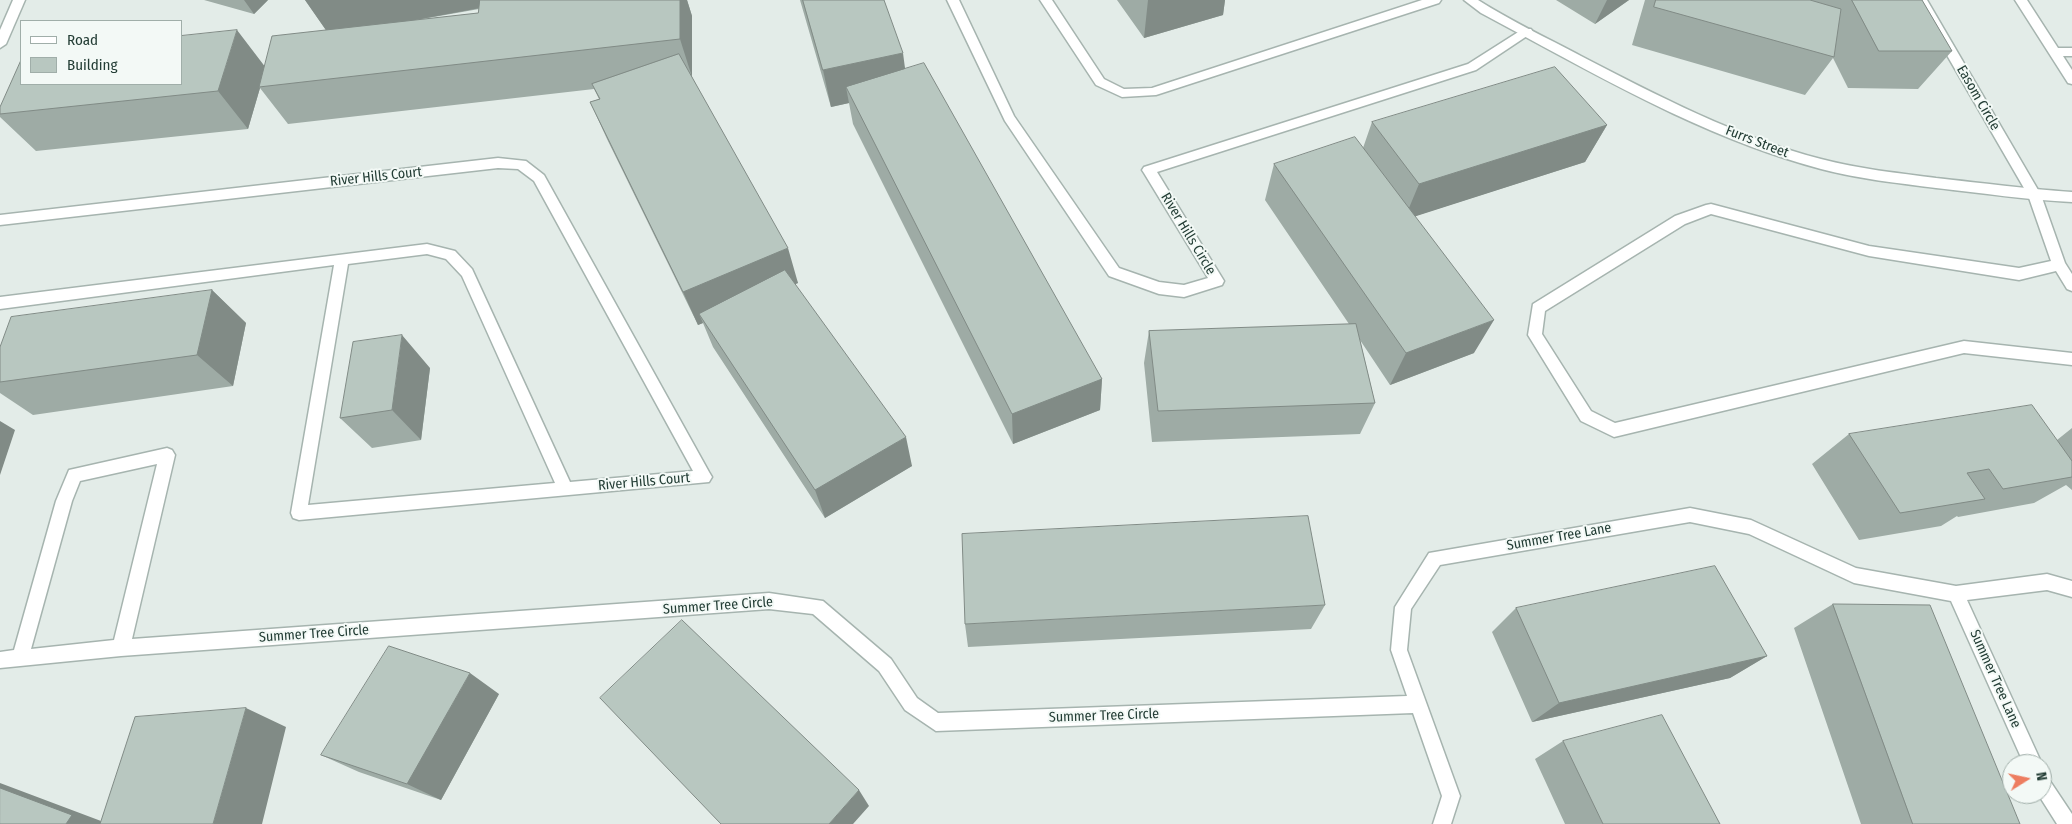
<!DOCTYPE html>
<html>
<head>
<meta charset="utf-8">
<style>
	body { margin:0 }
	#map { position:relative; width:2072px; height:824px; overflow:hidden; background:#e3ece8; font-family:"Fira Sans Condensed",sans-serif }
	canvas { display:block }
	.legend { position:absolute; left:20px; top:20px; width:162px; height:65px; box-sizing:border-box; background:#f3f9f6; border:1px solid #a0aea9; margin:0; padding:6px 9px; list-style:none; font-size:15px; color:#233d35 }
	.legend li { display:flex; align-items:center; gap:10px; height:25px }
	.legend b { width:25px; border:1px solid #a0aea9 }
	.north { position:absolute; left:2002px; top:754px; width:50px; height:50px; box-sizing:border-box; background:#f3f9f6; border:1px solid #a0aea9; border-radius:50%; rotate:80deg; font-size:14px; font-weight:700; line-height:20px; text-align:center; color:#233d35 }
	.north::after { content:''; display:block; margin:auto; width:18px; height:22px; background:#ed7d60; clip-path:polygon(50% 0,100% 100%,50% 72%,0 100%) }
</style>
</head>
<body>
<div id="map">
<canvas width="2072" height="824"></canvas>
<ul class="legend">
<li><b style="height:6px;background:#fff"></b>Road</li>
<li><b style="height:14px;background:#b8c7c0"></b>Building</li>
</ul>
<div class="north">N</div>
</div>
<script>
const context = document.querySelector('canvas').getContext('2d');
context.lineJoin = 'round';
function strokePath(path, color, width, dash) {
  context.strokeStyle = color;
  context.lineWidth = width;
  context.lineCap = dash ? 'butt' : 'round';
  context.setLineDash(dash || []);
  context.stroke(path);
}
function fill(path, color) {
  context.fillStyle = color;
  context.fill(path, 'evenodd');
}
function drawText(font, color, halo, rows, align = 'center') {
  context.font = font + ' "Fira Sans Condensed",sans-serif';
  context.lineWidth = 4;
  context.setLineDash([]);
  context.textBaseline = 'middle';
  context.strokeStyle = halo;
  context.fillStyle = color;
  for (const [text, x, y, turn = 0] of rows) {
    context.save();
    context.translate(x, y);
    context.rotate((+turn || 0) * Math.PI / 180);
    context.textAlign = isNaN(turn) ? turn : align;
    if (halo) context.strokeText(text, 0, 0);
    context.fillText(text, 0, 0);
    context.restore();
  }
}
const service = new Path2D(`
	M947,0H959L1014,116L1119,268L1159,282L1184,285L1208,278L1144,173L1142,170L1144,167L1468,64L1523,29H1531L1533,32L1476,70L1157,172L1224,281L1222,285L1184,297L1159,294L1109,276L1005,121Z
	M1040,0H1052L1104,79L1124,89L1152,88L1422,0H1441L1439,3L1156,95L1122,97L1096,85Z
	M1915,0H1927L2041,195L2065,263L2072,274V291L2067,289L2056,271L2019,280L1869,256L1711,214L1685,224L1545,311L1542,334L1591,411L1615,423L1964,341L2072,353V365L1964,353L1614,437L1581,421L1528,335L1533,304L1675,216L1706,205L1711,204L1869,246L2019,268L2051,261L2028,195Z
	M2015,0H2027L2058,48H2072V56H2063L2072,70V84L2068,83Z
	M498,158L526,161L544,175L709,472L712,477L709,482L299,520L293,518L291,513L334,265L0,309V297L427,244L455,251L472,269L570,482L693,471L534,181L518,169L498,168L0,225V215ZM427,254L446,259L462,276L555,483L308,505L348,264Z
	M167,448L172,450L175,455L132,639L769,593L823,601L891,659L917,698L938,713L1407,696L1391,650L1395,607L1429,553L1690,508L1751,520L1856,568L1956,586L2047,574L2072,581V597L2047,590L1967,600L2042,764H2024L1951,601L1854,583L1749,534L1690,522L1440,565L1411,609L1407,650L1460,796L1451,824H1433L1442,796L1413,713L936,731L905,710L879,671L813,614L769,609L121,656L0,668V652L14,650L56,501L69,470ZM157,464L114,640L31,649L72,501L80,481Z
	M2042,775L2048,778L2072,814V824H2057L2038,794H2042Z`);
const minor = new Path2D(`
	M1464,0H1478C1511,21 1547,38 1581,56C1658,96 1737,137 1821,159C1859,169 1898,173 1936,178C1982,183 2027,189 2072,192V202C2027,200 1982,193 1936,188C1898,183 1859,179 1821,169C1700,137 1590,71 1481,13Z`);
const tertiary = new Path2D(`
	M13,0H25L6,44L0,48V30Z`);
const wall = new Path2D(`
	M204,0H268L254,14Z
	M305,0H687L692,16V77L798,283L795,284L912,466L825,518L713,347L703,323L698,325L607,139L590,102L599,99L594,89L288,124L260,88L248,129L36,151L0,117V107L264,66L326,30ZM479,9L478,13L417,20Z
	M800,0H884L905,69L1102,379L1100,410L1013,444L853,124L849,103L831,107Z
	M1117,0H1225L1223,15L1144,38Z
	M1556,0H1629L1595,24Z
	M1645,0H1922L1952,51L1918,89L1848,88L1833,58L1805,95L1632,45Z
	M1372,122L1607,125L1585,162L1415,216L1474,353L1390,385L1360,340L1375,403L1360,434L1152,442L1144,363L1149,331L1349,324L1265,200L1274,164L1363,148Z
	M212,290L246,323L233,386L33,415L0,393V347Z
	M430,368L421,440L372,448L340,418Z
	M2072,428V490L2066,485L2034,503L1958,517L1957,516L1941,526L1859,540L1812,464L1849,434L2057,440Z
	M1833,604L2020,824H1861L1794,628Z
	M1325,605L1311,629L968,647L965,624Z
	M1516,608L1767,656L1730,678L1532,722L1492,632Z
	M499,694L441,800L359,772L321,755Z
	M1563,741L1720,824H1565L1535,759Z`);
const shadedWall = new Path2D(`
	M244,0H268L254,14Z
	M305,0H523L330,36Z
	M680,0H687L692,16V77L680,39Z
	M1148,0H1225L1223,15L1144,38Z
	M1607,0H1629L1595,24Z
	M237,30L266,68L259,87L260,88L248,129L218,91Z
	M903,53L908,91L846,87L849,103L831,107L823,70Z
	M1607,125L1585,162L1404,220L1419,184Z
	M788,248L798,283L704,322L699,314L703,323L698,325L683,292Z
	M212,290L246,323L233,386L197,355Z
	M1494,320L1474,353L1390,385L1406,353Z
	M402,335L430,368L421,440L392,410Z
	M1102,379L1100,410L1013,444L1012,414Z
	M0,421L15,430L0,475Z
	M906,437L912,466L825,518L815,490Z
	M1767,656L1730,678L1532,722L1559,703Z
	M470,673L499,694L441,800L407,784Z
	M246,708L286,727L262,824H213Z
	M0,783L109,824H66L0,788Z
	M859,790L869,806L853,824H829Z`);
const building = new Path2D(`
	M480,0H680V39L259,87L272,36L478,13Z
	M803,0H884L903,53L823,70Z
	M1656,0H1810L1841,9L1834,57L1654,7Z
	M1852,0H1922L1952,51H1879Z
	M237,30L218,91L0,114V107L21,60V84H181V36Z
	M679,54L788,248L683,292L590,102L600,99L592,84Z
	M924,63L1102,379L1012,414L846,87Z
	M1555,67L1607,125L1419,184L1372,122Z
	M1355,137L1494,320L1406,353L1274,164Z
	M785,270L906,437L815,490L699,314Z
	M212,290L197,355L0,382V347L11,317Z
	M1356,324L1375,403L1158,411L1149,331Z
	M402,335L392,410L340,418L353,342Z
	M2032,405L2072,461V477L2003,489L1989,469L1967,473L1985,499L1900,513L1849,434Z
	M1308,516L1325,605L965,624L962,534Z
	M1715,566L1767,656L1559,703L1516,608Z
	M1833,604L1930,605L2020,824H1913Z
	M682,620L859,790L829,824H721L600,698Z
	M389,646L470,673L407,784L321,755Z
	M246,708L213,824H100L135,717Z
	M1662,715L1720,824H1603L1563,741Z
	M0,788L72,815L66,824H0Z`);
const streetNames = [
	["Easom Circle",1978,98,60],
	["Furrs Street",1757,142,21],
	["River Hills Court",376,177,-6],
	["River Hills Circle",1188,234,59],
	["River Hills Court",644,482,-5],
	["Summer Tree Lane",1559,537,-10],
	["Summer Tree Circle",718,606,-4],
	["Summer Tree Circle",314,634,-4],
	["Summer Tree Lane",1995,679,66],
	["Summer Tree Circle",1104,716,-2]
];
strokePath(service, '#a6b4af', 3);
strokePath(minor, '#a6b4af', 3);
strokePath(tertiary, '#a6b4af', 3);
fill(service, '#fff');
fill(minor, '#fff');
fill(tertiary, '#fff');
fill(wall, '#9eaba5');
fill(shadedWall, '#818b86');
fill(building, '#b8c7c0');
strokePath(building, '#818b86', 1);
drawText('14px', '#233d35', '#f3f9f6', streetNames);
</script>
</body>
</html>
